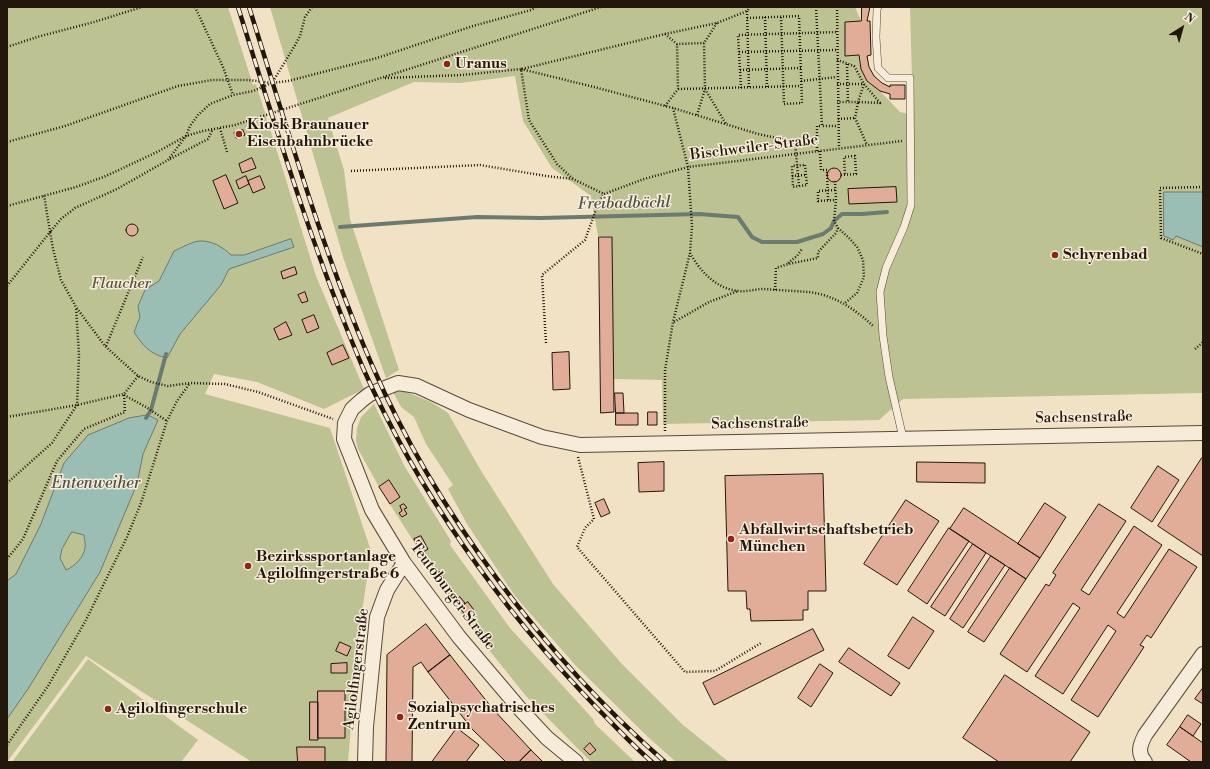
<!DOCTYPE html>
<html>
<head>
<meta charset="utf-8">
<style>
	body { margin:0 }
	#map { position:relative; width:1210px; height:769px; overflow:hidden; background:#f1e2c5; font-family:"Libre Bodoni",serif }
	canvas { display:block }
	.frame { position:absolute; inset:0; border:8px solid #23170c; pointer-events:none }
	.north { position:absolute; left:1162px; top:8px; width:40px; height:40px; -webkit-text-stroke:3px #f6ecd9; paint-order:stroke; rotate:37deg; font-size:11px; font-weight:700; line-height:16px; text-align:center; color:#23170c }
	.north::after { content:''; display:block; margin:auto; width:14px; height:18px; background:#23170c; clip-path:polygon(50% 0,100% 100%,50% 72%,0 100%) }
</style>
</head>
<body>
<div id="map">
<canvas width="1210" height="769"></canvas>
<div class="frame"></div>
<div class="north">N</div>
</div>
<script>
const context = document.querySelector('canvas').getContext('2d');
context.lineJoin = 'round';
function fill(path, color) {
  context.fillStyle = color;
  context.fill(path, 'evenodd');
}
function strokePath(path, color, width, dash) {
  context.strokeStyle = color;
  context.lineWidth = width;
  context.lineCap = dash ? 'butt' : 'round';
  context.setLineDash(dash || []);
  context.stroke(path);
}
function drawText(font, color, halo, rows, align = 'center') {
  context.font = font + ' "Libre Bodoni",serif';
  context.lineWidth = 3;
  context.setLineDash([]);
  context.textBaseline = 'middle';
  context.strokeStyle = halo;
  context.fillStyle = color;
  for (const [text, x, y, turn = 0] of rows) {
    context.save();
    context.translate(x, y);
    context.rotate((+turn || 0) * Math.PI / 180);
    context.textAlign = isNaN(turn) ? turn : align;
    if (halo) context.strokeText(text, 0, 0);
    context.fillText(text, 0, 0);
    context.restore();
  }
}
const green = new Path2D(`
	M7,7H228L253,85L256,84L316,276L364,389L324,409L257,382L214,374L205,394L330,428L371,551L359,632L348,762H252L86,656L7,762ZM294,247L237,266L233,255H244Z
	M270,7H855L861,21L845,22V56L859,55L861,69L867,81L880,91L900,112L913,115L910,7H1203V393L903,399L879,420L663,424L662,380L613,379L612,236H598L591,196L552,168L523,121L515,76L460,83L414,82L328,118L344,170L350,219L399,370L386,378L344,260Z
	M404,391L431,402L448,413L480,469L553,584L621,663L683,725L729,762H676L649,738L576,666L515,596L467,524L448,489L453,485L426,444L414,417L401,407L393,392Z
	M374,404L405,467L451,541L450,545L510,628L593,719L595,724L635,762H591L526,696L472,629L447,594L379,487L358,449L356,441L357,428L361,417Z
	M88,659L198,740L181,762H12Z`);
const water = new Path2D(`
	M1164,192H1203V247L1176,236L1173,240L1164,236Z
	M291,239L294,247L229,269L221,285L180,334L167,358C151,355 142,345 134,332L140,317L138,306L145,290L159,281L174,251C181,248 191,242 199,241C211,240 223,247 231,255H244Z
	M148,415L158,420L143,454L137,484L100,572L28,689L7,719V581L16,574L41,524L64,463L88,435L129,418ZM72,532L84,535C84,539 86,544 85,548C84,557 74,567 66,570L60,558L62,549Z`);
const stream = new Path2D(`
	M340,227L477,217L541,218L699,214L738,217L752,237L762,242H797L823,234L831,228L834,221L842,214H862L887,212
	M146,418L151,410L166,354`);
const building = new Path2D(`
	M862,7H870L867,21H870L871,55L867,56L869,67L874,76L882,83L890,87V85H905V99H890V94L880,91L867,81L861,69L859,55L845,56V22L861,21Z
	M243,130L245,135L236,138L234,133Z
	M252,158L256,168L242,173L239,164Z
	M827 175a7 7 0 1 1 14 0a7 7 0 1 1-14 0Z
	M226,175L238,203L224,209L213,181Z
	M246,176L249,184L239,189L236,181Z
	M260,176L265,188L253,193L248,181Z
	M896,187L897,202L849,204L848,189Z
	M126 230a6 6 0 1 1 12 0a6 6 0 1 1-12 0Z
	M599,237H612L614,412L601,413Z
	M295,267L297,274L283,279L281,272Z
	M305,292L308,301L302,303L298,295Z
	M314,315L319,328L307,333L302,320Z
	M286,322L292,335L279,340L274,329Z
	M343,345L349,358L332,365L327,353Z
	M569,352L570,389L553,390L552,353Z
	M615,393H623L624,413H616Z
	M648,412H657V425H648Z
	M616,413H638V425H616Z
	M1202,458L1203,459V556L1158,526Z
	M664,462V491L639,492L638,463Z
	M917,462L985,463V483L917,482Z
	M1158,466L1179,480L1152,522L1131,508Z
	M823,474L826,591H808V610H803V620L751,621L750,609H747L746,591H728L725,476Z
	M389,480L400,497L390,504L379,487Z
	M604,499L610,513L601,517L595,503Z
	M906,500L939,521L897,585L864,564Z
	M1045,503L1066,517L1040,558L1018,544Z
	M404,504L407,508L404,509L407,514L402,517L399,513L402,511L400,506Z
	M1099,504L1126,521L1081,590L1089,595L1134,526L1162,545L1117,613L1124,618L1169,549L1197,567L1151,638L1147,635L1140,645L1144,647L1098,717L1071,700L1116,631L1108,625L1063,694L1035,676L1080,608L1073,603L1027,672L1000,654L1046,584L1049,586L1056,575L1053,573Z
	M964,508L1040,558L1026,579L950,529Z
	M949,528L969,541L927,604L908,591Z
	M421,536L428,549L422,553L414,539Z
	M973,544L986,553L945,616L931,607Z
	M991,556L1005,565L963,628L950,619Z
	M1010,568L1026,579L984,642L968,632Z
	M440,572L444,579L440,582L435,574Z
	M460,597L465,603L460,606L455,601Z
	M468,602L474,610L466,616L460,608Z
	M913,617L934,631L909,669L888,656Z
	M426,624L450,655L428,672L421,662L413,667L412,762H386L387,655Z
	M813,629L824,650L714,705L703,683Z
	M340,642L351,647L347,656L336,651Z
	M849,648L900,683L891,696L839,662Z
	M450,655L492,708L531,750L519,762H506L472,729L428,672Z
	M347,663V673H331V664Z
	M820,664L833,673L811,707L798,698Z
	M1005,675L1090,732L1070,762H999L963,738Z
	M1203,688V704L1195,699Z
	M318,691H345V738H318Z
	M310,702H318V740H310Z
	M1188,715L1201,724L1193,736L1180,727Z
	M1180,727L1203,743V762H1191L1167,745Z
	M457,728L479,745L466,762H432Z
	M590,743L596,750L590,755L584,749Z
	M297,747H325V762H298Z
	M531,750L543,762H519Z`);
const path = new Path2D(`
	M195,7L223,67L233,95
	M312,7L305,17L300,36L294,47L272,83L253,91L233,95L210,104L198,115L190,126L186,136L168,160L117,189L75,208L61,219L50,232L53,249L61,280L76,307L105,346L138,376L151,382L168,386L190,383L225,384L258,392L333,419
	M816,7L822,126H838
	M837,7L839,148
	M747,11L749,88
	M765,17L767,87
	M747,18L799,16L802,103L784,104L781,17
	M665,34L677,44L704,43
	M7,47L37,37L94,22L142,7
	M739,52L837,50
	M837,60L854,66L864,84L858,102H837
	M847,64L848,102
	M521,69L594,87L673,108L758,134L795,142L799,186
	M522,69L665,34L717,23L747,11L750,7
	M740,70L801,68
	M385,78L462,75L521,69L529,120L557,164L573,179L604,194
	M801,81L837,77
	M837,84H864L880,103L858,102L855,118L867,145
	M741,88L738,35L837,32
	M678,89L801,86
	M705,89L726,124
	M665,106L678,89L677,44
	M697,115L705,89L704,43L717,23
	M838,119L855,118
	M220,128L227,152
	M7,142L65,126L178,86L212,80H249L272,83L288,81L377,58L473,26L531,10L536,7
	M817,151V126H822
	M820,151L821,170H827L828,200
	M170,159L208,139L213,129
	M805,165L807,185L793,187L792,166Z
	M351,171L480,165L546,176L573,179
	M841,175L856,174L855,156L844,157L845,175
	M792,176L806,175
	M835,181L836,200L834,221L838,228L850,239L857,247L863,260L864,277L857,293L845,303
	M1203,187L1160,188L1161,238L1203,254
	M835,190L818,191V201L836,200
	M604,194L644,179L688,167L902,141
	M7,206L76,187L106,176L157,152L186,136L203,131L235,125L601,7
	M690,253C700,271 716,289 739,291C747,292 755,289 763,289C778,290 794,291 809,292C834,295 855,309 873,326
	M788,263L797,256L802,249
	M7,286L50,232L44,195
	M775,290L776,268L788,264L818,258V252L836,233L838,228
	M674,322L709,302L738,291
	M546,343L542,275L585,240L598,204L604,194
	M106,346L143,257
	M1195,349L1203,342
	M124,395L146,407L167,421
	M7,417L77,405L124,394L138,376
	M665,431V370L673,322L690,253L692,226L688,167L673,108
	M578,457L594,519L585,528L577,547L685,672L715,671L761,643
	M7,483L52,443L77,405L79,355L76,307
	M7,559L23,539L57,461L84,429L125,412L124,394
	M7,745L48,686L86,620L127,537L141,503L167,421L177,401L190,383`);
const service = new Path2D(`
	M878,7L877,9L876,37L878,68L888,78H910L911,205L904,227L886,268L880,292L883,336L889,377L903,438`);
const minor = new Path2D(`
	M365,762L366,727L377,617L387,590L404,563
	M576,762L547,738L520,709L459,637L404,563L372,510L344,439L345,423L352,409L362,400L370,394L398,383L417,386L469,410L542,437L580,445L1203,433
	M1145,762C1137,753 1140,745 1145,735L1203,654`);
const rail = new Path2D(`
	M238,7C276,128 313,251 363,368C418,492 501,609 596,707C614,725 632,745 652,762
	M249,7C287,127 322,250 372,365C435,511 545,657 665,762`);
const markers = [
	[447,64,4,"#8f2418"],
	[239,134,4,"#8f2418"],
	[1055,255,4,"#8f2418"],
	[731,539,4,"#8f2418"],
	[248,566,4,"#8f2418"],
	[108,709,4,"#8f2418"],
	[400,717,4,"#8f2418"]
];
const poiNames = [
	["Uranus",455,64],
	["Kiosk Braunauer",247,125],
	["Eisenbahnbrücke",247,142],
	["Schyrenbad",1063,255],
	["Abfallwirtschaftsbetrieb",739,530],
	["München",739,547],
	["Bezirkssportanlage",256,557],
	["Agilolfingerstraße 6",256,574],
	["Sozialpsychatrisches",408,708],
	["Zentrum",408,725],
	["Agilolfingerschule",116,709]
];
const streetNames = [
	["Bischweiler-Straße",754,148,-7],
	["Sachsenstraße",1084,418,-1],
	["Sachsenstraße",760,424,-1],
	["Teutoburger Straße",452,596,53],
	["Agilolfingerstraße",357,669,-83]
];
const parkNames = [
	["Flaucher",121,284]
];
const waterNames = [
	["Freibadbächl",624,204,-1],
	["Entenweiher",96,484]
];
fill(green, '#bdc292');
fill(water, '#9bbeb4');
strokePath(water, '#6b7b71', 1);
strokePath(stream, '#6b7b71', 4);
fill(building, '#e1ad99');
strokePath(building, '#23170c', 1);
strokePath(service, '#564a3a', 8);
strokePath(minor, '#564a3a', 16);
strokePath(path, '#23170c', 2.5, [1, 2]);
strokePath(service, '#f6ecd9', 7);
strokePath(minor, '#f6ecd9', 14);
strokePath(rail, '#23170c', 4.5);
strokePath(rail, '#f6ecd9', 3, [9]);
for (const [x, y, r, color] of markers) {
  const dot = new Path2D();
  dot.arc(x, y, r, 0, 2 * Math.PI);
  context.fillStyle = color;
  context.fill(dot);
  strokePath(dot, '#f6ecd9', 1.5);
}
drawText('bold 15px', '#23170c', '#f6ecd9', poiNames, 'left');
drawText('15px', '#23170c', '#f6ecd9', streetNames);
drawText('italic 15px', '#59533b', '#f6ecd9', parkNames);
drawText('italic 16px', '#4d5147', '#f6ecd9', waterNames);
</script>
</body>
</html>
